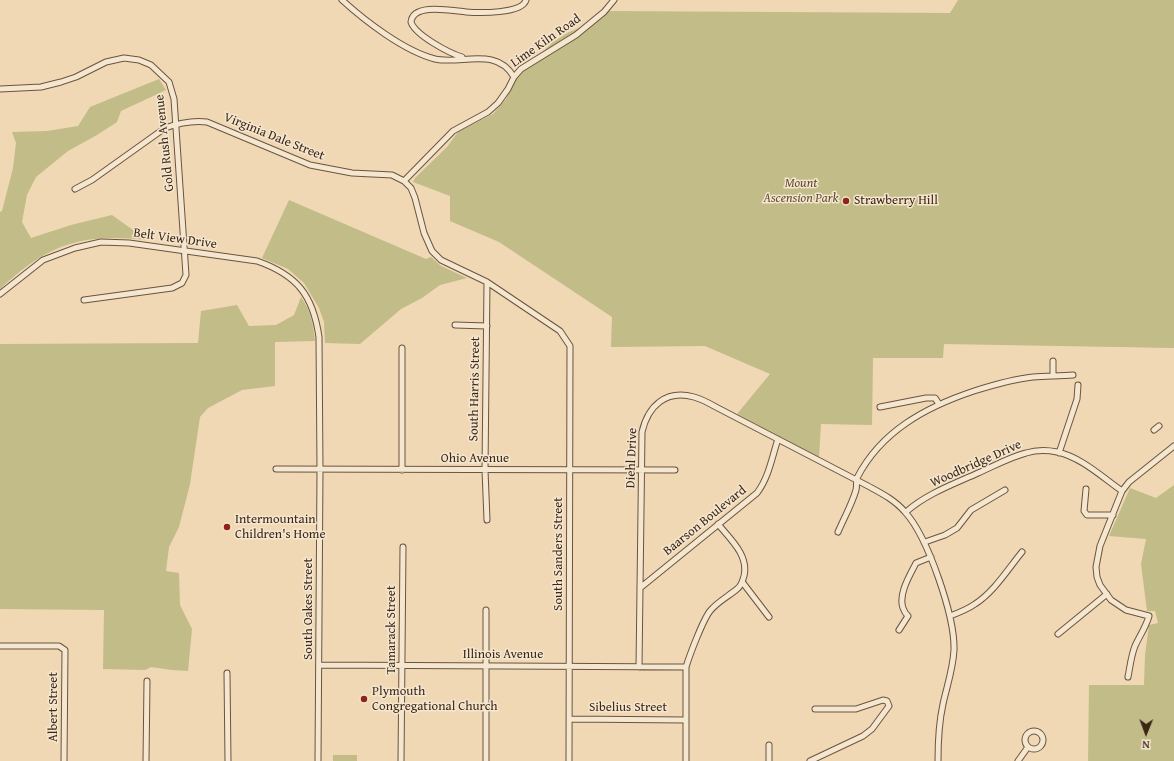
<!DOCTYPE html>
<html>
<head>
<meta charset="utf-8">
<style>
	body { margin:0 }
	#map { position:relative; width:1174px; height:761px; overflow:hidden; background:#f0d8b5; font-family:"Gentium Book Plus",serif }
	canvas { display:block }
	.north { position:absolute; left:1126px; top:713px; width:40px; height:40px; -webkit-text-stroke:3px #f5e6cf; paint-order:stroke; rotate:181deg; font-size:11px; font-weight:700; line-height:16px; text-align:center; color:#3d2818 }
	.north::after { content:''; display:block; margin:auto; width:14px; height:18px; background:#3d2818; clip-path:polygon(50% 0,100% 100%,50% 72%,0 100%) }
</style>
</head>
<body>
<div id="map">
<canvas width="1174" height="761"></canvas>
<div class="north">N</div>
</div>
<script>
const context = document.querySelector('canvas').getContext('2d');
context.lineJoin = 'round';
function fill(path, color) {
  context.fillStyle = color;
  context.fill(path, 'evenodd');
}
function strokePath(path, color, width, dash) {
  context.strokeStyle = color;
  context.lineWidth = width;
  context.lineCap = dash ? 'butt' : 'round';
  context.setLineDash(dash || []);
  context.stroke(path);
}
function drawText(font, color, halo, rows, align = 'center') {
  context.font = font + ' "Gentium Book Plus",serif';
  context.lineWidth = 3;
  context.setLineDash([]);
  context.textBaseline = 'middle';
  context.strokeStyle = halo;
  context.fillStyle = color;
  for (const [text, x, y, turn = 0] of rows) {
    context.save();
    context.translate(x, y);
    context.rotate((+turn || 0) * Math.PI / 180);
    context.textAlign = isNaN(turn) ? turn : align;
    if (halo) context.strokeText(text, 0, 0);
    context.fillText(text, 0, 0);
    context.restore();
  }
}
const green = new Path2D(`
	M958,0H1174V348L944,344L943,358H873L872,425L821,424L819,457L737,414L770,374L705,346L611,347L612,317L499,242L450,221V196L413,182L415,178L447,147L458,132L493,114L506,99L515,78L553,42L567,33L584,26L601,11L950,13Z
	M159,79L166,90L121,111L117,122L97,135L68,151L36,177L27,195L22,222L31,238L71,225L112,215L147,240C81,233 48,244 0,289V212L2,211L13,168L16,143L12,132L47,131L78,126L90,107Z
	M289,200L426,259L431,257L441,266L467,278L440,285L422,298L401,309L360,344L325,343L324,322L319,308L304,283L288,269L262,258Z
	M301,297C311,311 313,324 315,341L275,342V386L242,390L208,408L200,417L190,484L179,527L169,547L166,571L179,573L180,605L192,629L188,671L172,670L151,667L145,670L103,669L104,610L0,609V344L198,343L201,311L237,305L249,326L276,325L294,315Z
	M1174,485V761H1088L1089,685H1144L1145,655L1149,625L1158,623L1155,611H1147L1141,564L1146,539L1109,536L1130,488L1156,498Z
	M333,755H357V761H333Z`);
const minor = new Path2D(`
	M342,0C365,21 404,51 435,59C461,65 496,46 514,77
	M462,57C449,53 415,35 411,22C413,2 453,11 466,12C479,13 522,14 526,0
	M0,89L41,87L61,82L76,77L106,62L124,58L139,60L151,65L169,82L174,99L186,275L182,283L172,288L84,300
	M404,181L453,131L488,112L498,103L508,89L514,77L521,69L576,35L604,12L614,0
	M75,189L92,180L165,128C179,123 192,120 207,122L310,165L352,173L392,175L404,181L411,188L415,198L424,233L432,251L441,260L487,282L560,331L570,346L569,761
	M0,294L43,260L75,248L101,242L129,243L257,261C297,275 313,295 319,337L320,470L318,761
	M455,325L487,326
	M402,348V470
	M1053,361V376
	M880,407L926,398H935L939,404
	M1154,430L1159,426
	M1059,453L1077,399L1078,385
	M276,469L675,470
	M1086,489L1084,511L1087,515H1113
	M906,512C926,494 954,484 978,473C994,466 1010,457 1026,453C1036,450 1047,450 1057,452C1081,457 1102,477 1122,491
	M487,520L485,470L487,282
	M838,532C844,518 852,504 856,490C857,486 856,482 857,478C881,431 926,407 974,391C993,385 1013,379 1033,377C1046,376 1060,376 1073,375
	M925,542L945,535L957,528L971,510L1005,490
	M743,583L769,617
	M640,588L757,493C769,477 772,457 778,439
	M486,610V761
	M950,616C958,613 968,609 975,604C994,592 1008,569 1022,552
	M899,630L908,616C906,614 904,611 903,608C898,594 910,575 916,563L931,557
	M1058,634L1107,594
	M0,646H59L65,650L64,761
	M319,665L686,667
	M639,667L642,432C648,406 666,389 694,397C701,399 707,402 714,406L868,486C881,493 895,500 905,512C928,537 955,617 954,650C953,669 947,686 943,704C939,722 938,742 938,761
	M227,673L228,761
	M1128,677C1130,667 1131,656 1135,646C1140,635 1146,627 1149,616L1126,610L1111,600L1100,585L1097,577L1096,567L1100,546L1122,491L1129,482L1174,446
	M569,719L686,720
	M1025 740a9 9 0 1 1 18 0a9 9 0 1 1-18 0Z
	M146,761L147,681
	M401,761L403,547
	M686,761V667C690,654 703,620 710,611C717,602 729,596 737,589C742,585 742,582 744,576C749,555 730,539 718,524
	M769,761V745
	M810,761L863,736L872,729L889,706L887,701L883,700L856,709H815
	M1018,761L1028,747`);
const markers = [
	[846,201,4,"#8f2418"],
	[227,527,4,"#8f2418"],
	[364,699,4,"#8f2418"]
];
const streetNames = [
	["Lime Kiln Road",546,41,-35],
	["Virginia Dale Street",274,137,22],
	["Gold Rush Avenue",165,143,-96],
	["Belt View Drive",175,239,8],
	["South Harris Street",475,389,-89],
	["Diehl Drive",632,458,-88],
	["Ohio Avenue",475,459],
	["Woodbridge Drive",976,464,-24],
	["Baarson Boulevard",705,521,-39],
	["South Sanders Street",559,554,-90],
	["South Oakes Street",309,609,-90],
	["Tamarack Street",392,630,-90],
	["Illinois Avenue",503,655],
	["Albert Street",54,707,-90],
	["Sibelius Street",628,708]
];
const parkNames = [
	["Mount",801,184],
	["Ascension Park",801,199]
];
const poiNames = [
	["Strawberry Hill",854,201],
	["Intermountain",235,520],
	["Children's Home",235,535],
	["Plymouth",372,692],
	["Congregational Church",372,707]
];
fill(green, '#c1bc88');
strokePath(minor, '#6a543f', 7);
strokePath(minor, '#f5e6cf', 5);
for (const [x, y, r, color] of markers) {
  const dot = new Path2D();
  dot.arc(x, y, r, 0, 2 * Math.PI);
  context.fillStyle = color;
  context.fill(dot);
  strokePath(dot, '#f5e6cf', 1.5);
}
drawText('13px', '#3d2818', '#f5e6cf', streetNames);
drawText('italic 13px', '#5e4d34', '#f5e6cf', parkNames);
drawText('13px', '#3d2818', '#f5e6cf', poiNames, 'left');
</script>
</body>
</html>
